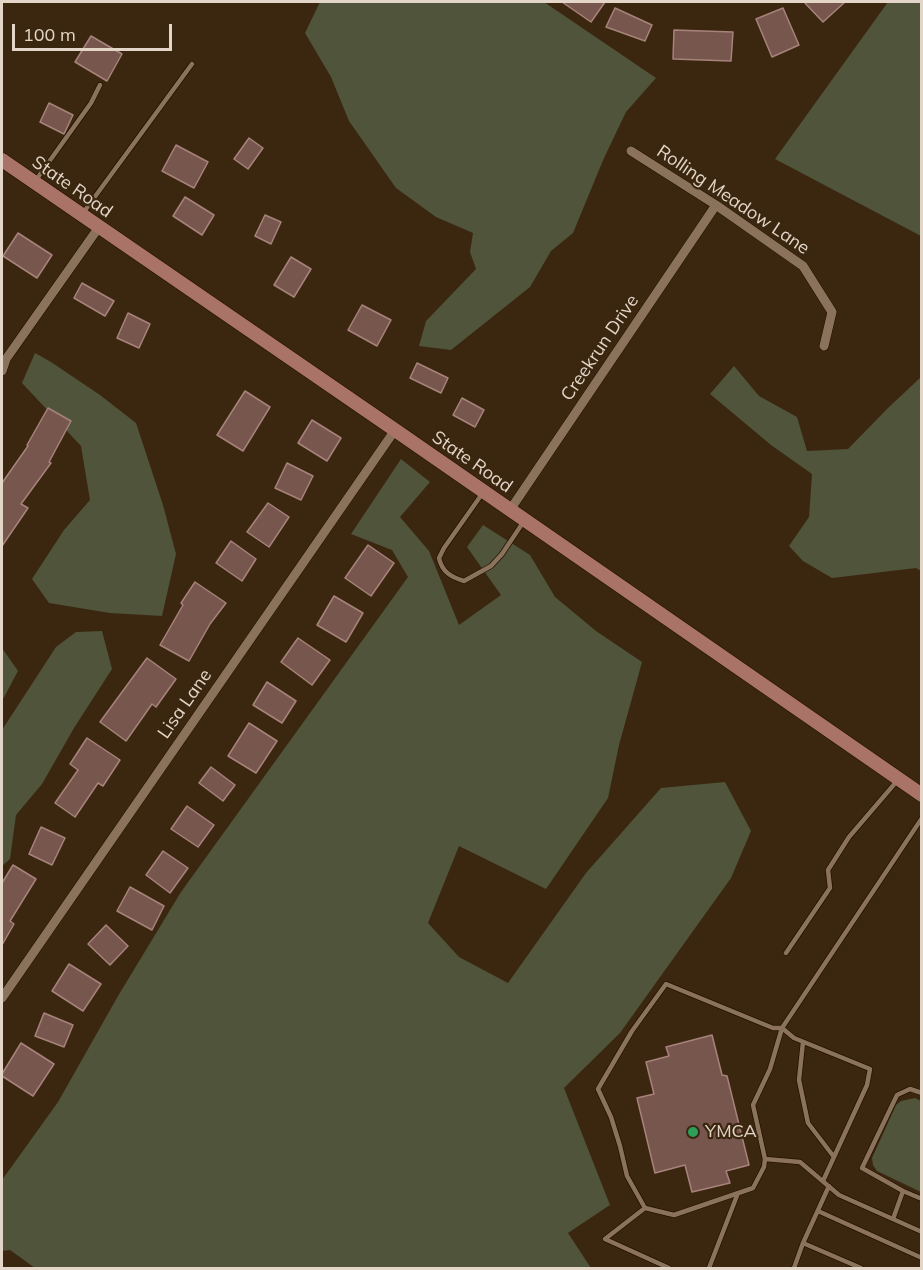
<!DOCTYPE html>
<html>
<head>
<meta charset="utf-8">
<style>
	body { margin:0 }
	#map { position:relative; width:923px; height:1270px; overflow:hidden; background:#3b2710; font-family:Mulish,sans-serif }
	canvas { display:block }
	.frame { position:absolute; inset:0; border:3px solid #e3d6c8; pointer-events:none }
	.scale { position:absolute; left:12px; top:24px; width:160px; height:27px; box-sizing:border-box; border:3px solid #e3d6c8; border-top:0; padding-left:8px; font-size:18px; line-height:21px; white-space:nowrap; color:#e3d6c8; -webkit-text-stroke:4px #3b2710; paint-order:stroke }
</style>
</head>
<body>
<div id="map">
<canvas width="923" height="1270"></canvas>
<div class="frame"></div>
<div class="scale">100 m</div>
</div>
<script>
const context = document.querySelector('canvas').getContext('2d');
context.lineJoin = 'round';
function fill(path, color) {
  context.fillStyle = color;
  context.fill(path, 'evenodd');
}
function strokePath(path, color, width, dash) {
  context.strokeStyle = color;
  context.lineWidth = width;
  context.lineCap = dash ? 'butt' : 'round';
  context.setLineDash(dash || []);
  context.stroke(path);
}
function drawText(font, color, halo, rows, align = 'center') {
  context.font = font + ' Mulish,sans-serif';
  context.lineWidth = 4.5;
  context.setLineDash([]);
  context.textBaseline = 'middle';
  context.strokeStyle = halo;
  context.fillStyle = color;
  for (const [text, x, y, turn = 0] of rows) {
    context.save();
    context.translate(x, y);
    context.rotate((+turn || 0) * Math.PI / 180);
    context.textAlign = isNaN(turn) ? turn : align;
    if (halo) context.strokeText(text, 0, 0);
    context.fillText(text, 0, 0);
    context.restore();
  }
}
const green = new Path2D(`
	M320,2H544L656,78L626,112L604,158L573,233L551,251L530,287L451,350L419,346L426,321L476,269L470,252L473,233L436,217L396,188L349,121L331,77L305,33Z
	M888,2H921V236L775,159Z
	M35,353L51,362L100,395L136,423L163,505L176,554L162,616L110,613L49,603L32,579L64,530L90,500L81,446L22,383Z
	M734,366L759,396L797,417L807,451L848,449L888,408L921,377V571L916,568L832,578L803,561L789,546L809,517L812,474L771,445L710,394Z
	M401,459L430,482L400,517L429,551L459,625L501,595L467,547L483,525L530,555L555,597L596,631L642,662L619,745L608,798L546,889L459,846L428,923L459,957L508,983L586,873L661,788L725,782L751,831L731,878L620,1033L564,1088L610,1205L568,1233L591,1268H35L10,1250L2,1251V1180L58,1102L118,996L181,892L408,577L392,550L351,534Z
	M102,631L112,669L74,728L42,784L16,815L10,859L2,866V730L56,647L76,632Z
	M2,648L18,671L2,701Z
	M915,1098L921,1101V1192L877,1171L873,1165L872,1158L896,1105L901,1101Z`);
const building = new Path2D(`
	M562,2H605L591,22Z
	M804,2H845L823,22Z
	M615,8L652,25L645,41L606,27Z
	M783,8L799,45L772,57L756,19Z
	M674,30L733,32L731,61L673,59Z
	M91,36L122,54L107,81L75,62Z
	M49,103L73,115L64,134L40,122Z
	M249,138L263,148L248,169L234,159Z
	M176,145L208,162L194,188L162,171Z
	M185,197L214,215L202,235L173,216Z
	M265,215L281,222L271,244L255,236Z
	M18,233L52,255L37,278L3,256Z
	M291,257L311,269L294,297L274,285Z
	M82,283L114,301L105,316L74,298Z
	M362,305L391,320L377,346L348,330Z
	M128,313L150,324L139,348L117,338Z
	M417,363L448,378L441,393L410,378Z
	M245,391L270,407L243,451L217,435Z
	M462,398L484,410L475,427L453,415Z
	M48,408L71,421L49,462L51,463L21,504L28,508L2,546V483L28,446L27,445Z
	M312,420L341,438L327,461L298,443Z
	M287,463L313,476L301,500L275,488Z
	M268,503L289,517L269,547L247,532Z
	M231,541L256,559L242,581L216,563Z
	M368,545L394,563L371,596L345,578Z
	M195,582L226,603L210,624L189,661L160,645L183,605L181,603Z
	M334,596L363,613L346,642L317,625Z
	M298,638L330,660L312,685L281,662Z
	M147,658L176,679L156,707L152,704L126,741L100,722Z
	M267,682L296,701L282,723L253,705Z
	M249,723L277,741L256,773L228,756Z
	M87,738L120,760L103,786L98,783L75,817L55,803L78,770L70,764Z
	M211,767L235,785L223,801L199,783Z
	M187,806L214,825L198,847L171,829Z
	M41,827L65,838L52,865L29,854Z
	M163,851L188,868L170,893L146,875Z
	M13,865L36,879L10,921L14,924L2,945V883Z
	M130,887L164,906L152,930L117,911Z
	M106,925L128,946L110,965L88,944Z
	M69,964L101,984L83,1011L52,991Z
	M44,1013L73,1025L64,1047L35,1036Z
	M712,1035L722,1075L727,1076L749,1165L726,1171L730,1183L692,1192L685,1165L655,1173L637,1098L654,1094L646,1062L669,1056L666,1047Z
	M21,1043L54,1064L33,1096L2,1076V1074Z`);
const service = new Path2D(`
	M36,180L91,103L100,85
	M83,213L192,64
	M482,494L444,548L439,558C442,572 451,577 464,581L491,566L502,554L524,521
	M786,953L830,888L828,870L849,837L897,781
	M803,1042L799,1080L808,1123L834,1157
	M823,1181L867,1085L870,1069L794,1038L782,1028L770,1069L753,1105L765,1159L800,1162L839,1195L922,1232
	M829,1186L803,1243L861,1268
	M903,1191L922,1199
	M645,1208L627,1176L620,1146L611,1117L598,1089L632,1031L666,984L773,1028H782L922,818
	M818,1211L922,1258
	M893,1219L903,1191L862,1168L897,1095L910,1089L922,1093
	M669,1268L605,1239L645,1208L674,1215L753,1188L764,1167L765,1159
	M709,1268L738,1193
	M794,1268L803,1243`);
const minor = new Path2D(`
	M631,151L716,205L803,266L832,312L824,346
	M2,371L6,359L99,227
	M510,510L716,205
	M2,998L395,430`);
const secondary = new Path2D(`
	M2,160L395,430L922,795`);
const markers = [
	[693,1132,6,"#2e9e5b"]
];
const streetNames = [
	["State Road",72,187,35],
	["Rolling Meadow Lane",733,200,34],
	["Creekrun Drive",600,348,-56],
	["State Road",472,462,35],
	["Lisa Lane",185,704,-55]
];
const poiNames = [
	["YMCA",705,1132]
];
fill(green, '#4f543b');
fill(building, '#77564e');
strokePath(building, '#a7837b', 1.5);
strokePath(service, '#221000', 6);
strokePath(minor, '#221000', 10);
strokePath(secondary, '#221000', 15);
strokePath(service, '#8b735b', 4.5);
strokePath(minor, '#8b735b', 9);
strokePath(secondary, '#a97367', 14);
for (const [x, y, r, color] of markers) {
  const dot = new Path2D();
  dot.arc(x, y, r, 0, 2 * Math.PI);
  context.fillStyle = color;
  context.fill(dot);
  strokePath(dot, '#3b2710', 2);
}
drawText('18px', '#e3d6c8', '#3b2710', streetNames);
drawText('18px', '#e3d6c8', '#3b2710', poiNames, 'left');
</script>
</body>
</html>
